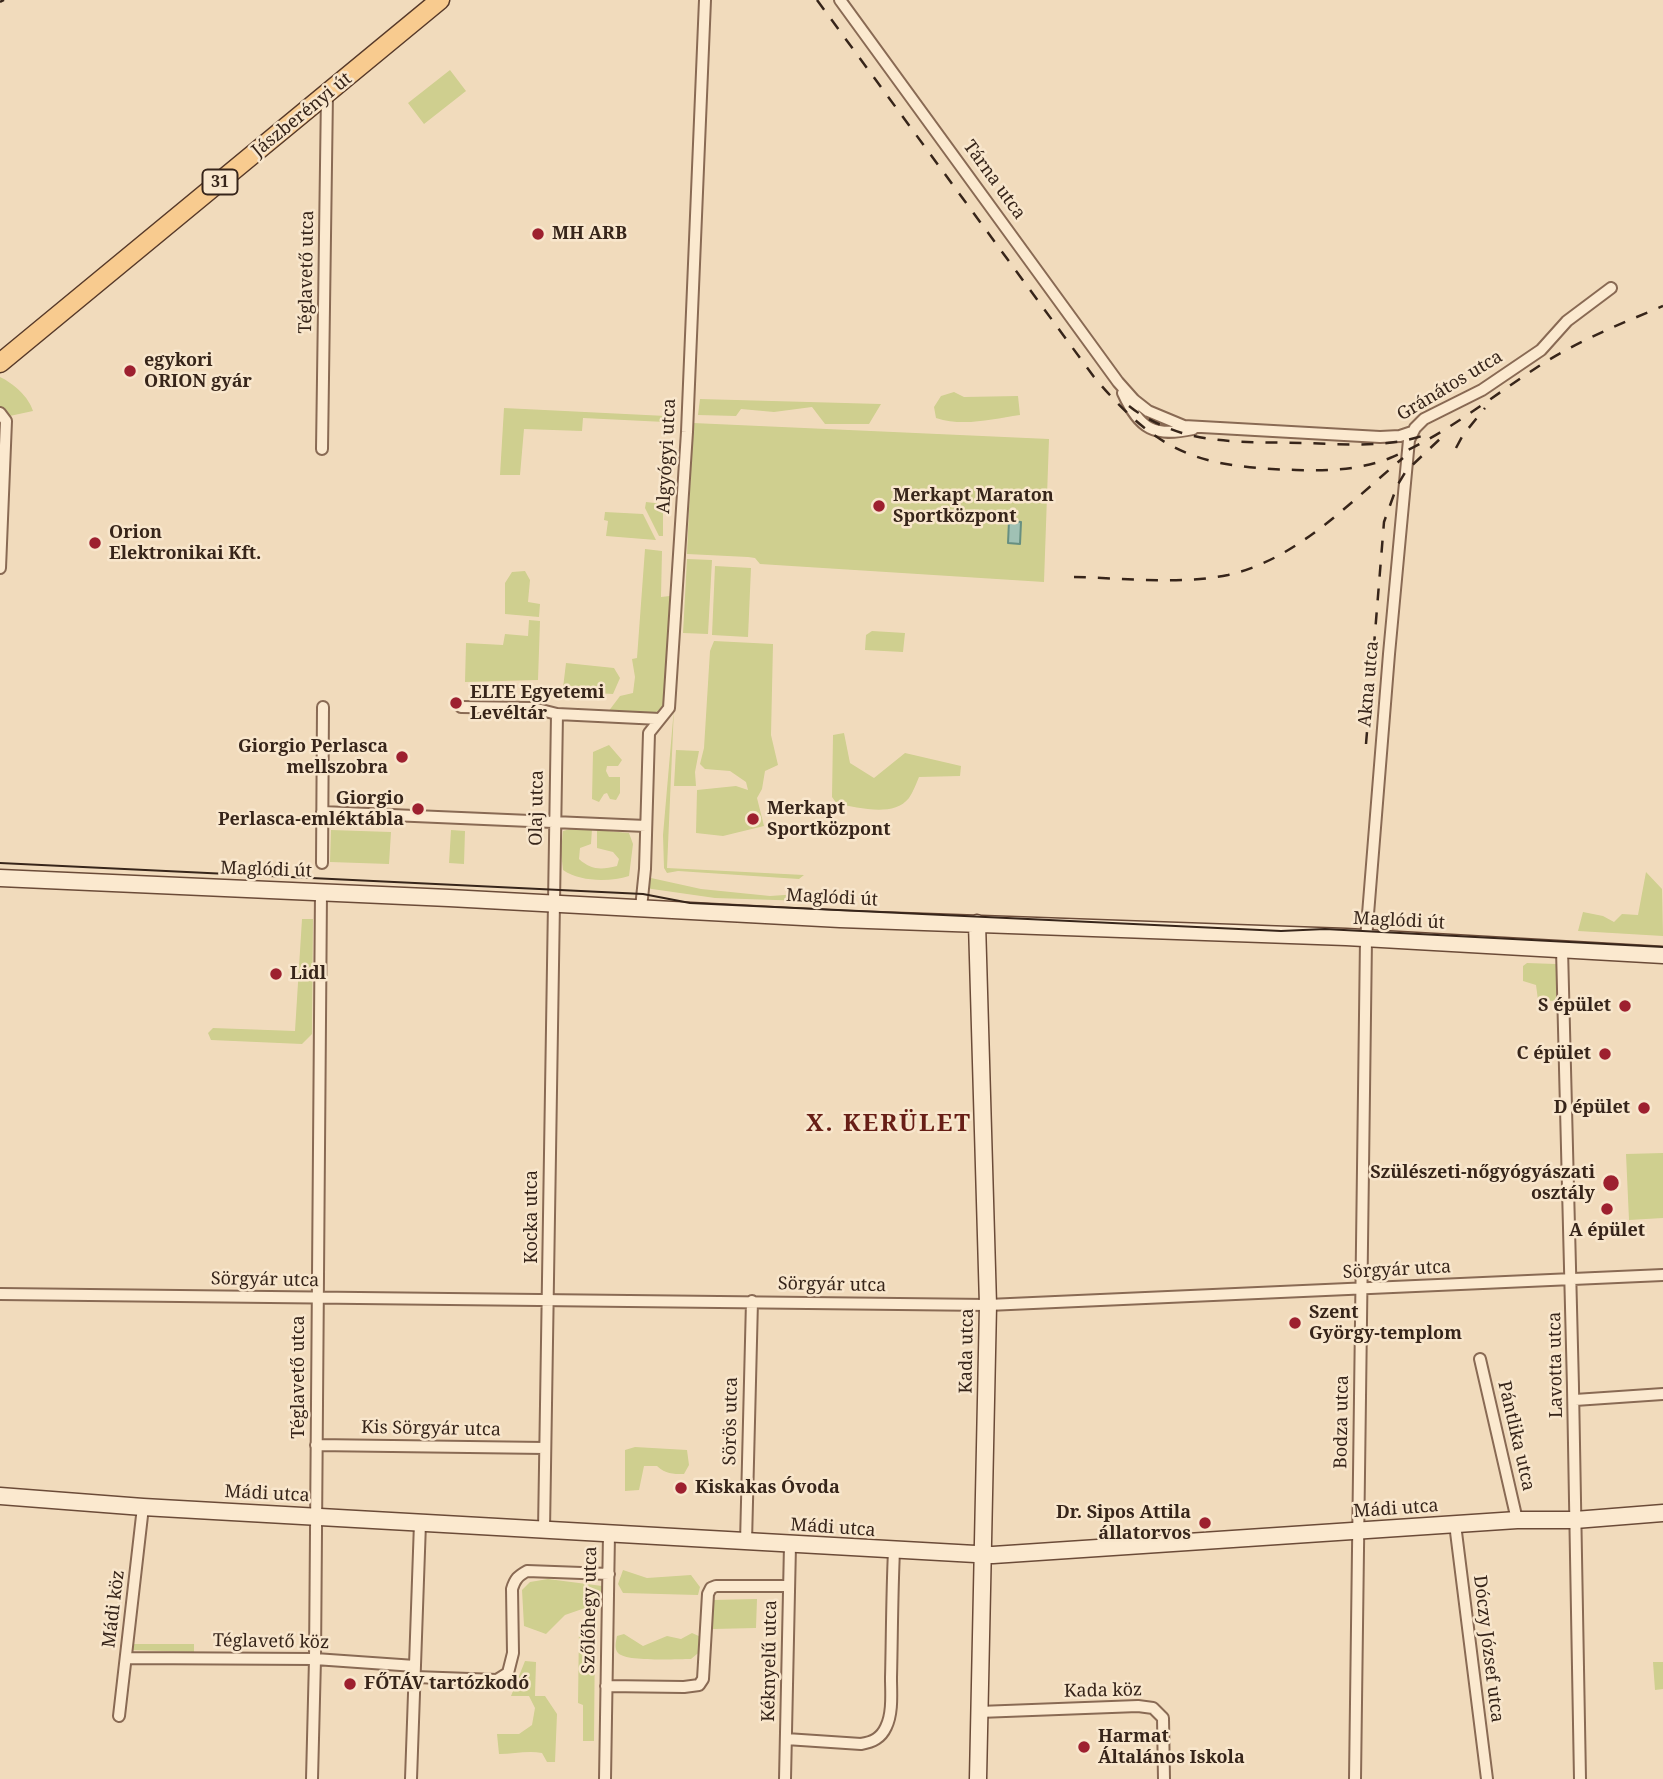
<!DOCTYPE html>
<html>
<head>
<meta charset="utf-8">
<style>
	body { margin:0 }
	canvas { display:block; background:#f1dbbc }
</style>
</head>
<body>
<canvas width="1663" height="1779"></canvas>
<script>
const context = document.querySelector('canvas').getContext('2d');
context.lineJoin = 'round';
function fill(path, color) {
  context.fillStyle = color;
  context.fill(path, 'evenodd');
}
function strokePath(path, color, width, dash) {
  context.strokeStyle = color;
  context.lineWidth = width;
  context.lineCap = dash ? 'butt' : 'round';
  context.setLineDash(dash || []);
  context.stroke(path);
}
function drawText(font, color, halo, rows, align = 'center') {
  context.font = font + ' "Noto Serif",serif';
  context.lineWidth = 5;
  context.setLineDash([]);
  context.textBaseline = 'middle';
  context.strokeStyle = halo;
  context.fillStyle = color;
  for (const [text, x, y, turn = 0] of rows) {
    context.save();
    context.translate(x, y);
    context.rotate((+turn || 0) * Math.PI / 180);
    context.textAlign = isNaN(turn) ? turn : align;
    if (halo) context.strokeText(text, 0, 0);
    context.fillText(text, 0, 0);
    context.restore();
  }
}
const green = new Path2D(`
	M450,70L466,91L424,124L408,103Z
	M0,377C13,383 29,397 33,411L5,417L0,410Z
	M954,392L964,397L1018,396L1020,415C992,419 964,427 936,418L934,407L941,396Z
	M700,399L881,404L869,424H825L812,407L774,412L741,409L736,416L698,415Z
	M504,408L666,416L665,422L583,418L582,431L524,429L520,475H500Z
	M693,423L1049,439L1044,582L760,564L755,558L748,557L687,554Z
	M646,502L663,504V536H659L645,508Z
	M605,512L643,514L656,540L606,536L608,521L604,520Z
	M645,549L662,551L661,597L670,596L663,707L652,715L608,712L620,696L633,693L635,677L632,659L637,658Z
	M687,559L712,560L708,634L683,633Z
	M715,566L751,568L748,637L712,635Z
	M525,571L530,580L528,602L540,604L539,617L505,614V583L512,572Z
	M529,620L540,621L538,680L465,682L466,643L503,645L505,634L528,636Z
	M872,631L905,633L903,652L865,650L866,635Z
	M714,641L773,644L771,735L778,765L765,771L762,789L757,798L764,826L723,836L696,833L697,790L736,786L748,790L746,782L730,771L705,769L700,764L704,748L710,651Z
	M566,663L614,668L620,678L613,694L574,692L563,688Z
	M674,708L667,868L804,875L799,879L678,871L667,873L664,868L663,835Z
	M844,733L850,763L874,778L905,753L961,766L960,776L919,777C916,784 913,792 909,798C893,818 858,807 837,804L832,797L833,735Z
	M609,745L622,760L618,766H607L606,771L609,777H620V793L616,800L610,799L607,793L604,794L599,802L592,799L593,752Z
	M676,750L699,751L695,772L696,786H674Z
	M574,828L592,829L591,844L580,848L579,859C591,870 601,870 617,866L619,859L613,852L597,848V830L629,833L633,844L629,876C610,882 580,882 563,870L561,852L563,831Z
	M331,830L391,832L389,864L330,862Z
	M451,830L465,831L464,864L449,863Z
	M1646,872L1662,889L1663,936L1578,931L1583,912L1603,916L1614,922L1622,914L1638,915Z
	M651,878L701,889L770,896L828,892L835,899L836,902L715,898L645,888V883Z
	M302,919H313L312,1034L302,1044L211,1040L208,1033L213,1028L295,1031Z
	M1527,963L1556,964V1001L1538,1000L1536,985L1523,981V966Z
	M1663,1153V1218L1629,1220L1626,1154Z
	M635,1447L687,1450L689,1465L684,1474C672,1474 666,1474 657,1466H644L639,1490L625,1491V1450Z
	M623,1570L647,1578L691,1575L700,1587L698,1595L623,1593L618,1584Z
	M548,1579L602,1586L599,1600L585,1608L565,1615L546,1634L524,1626L522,1590L530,1582Z
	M757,1599L756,1628L713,1629V1600Z
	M595,1625L594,1741H583V1705L578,1703L579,1626Z
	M692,1633L701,1637L703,1649L691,1659C677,1659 626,1662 618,1653C614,1649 616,1641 617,1636L624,1634L643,1646L667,1636L681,1639Z
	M132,1644H194V1652L131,1650Z
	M525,1661L536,1662L535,1696H545L557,1714L555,1762H547L542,1753C528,1750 514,1754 499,1754L497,1734H519L532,1725L535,1708L529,1696H511Z
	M1653,1662H1663V1689L1655,1690Z`);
const water = new Path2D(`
	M1009,521L1021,522L1020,544L1008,543Z`);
const street = new Path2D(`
	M840,0L1118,382L1134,400L1148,411L1184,426L1380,437L1400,436L1412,432
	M1123,393C1140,430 1154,437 1193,429
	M0,413L6,421L0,568
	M322,449L327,94
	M461,707L533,708L557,714L660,719
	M322,812L646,826
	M322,863L323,707
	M641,908L645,869L649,733L669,708L687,432L705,0
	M1562,949C1570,1226 1576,1502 1580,1779
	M0,1294L988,1305L1663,1275
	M1480,1359L1517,1520
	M1575,1400L1663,1394
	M316,1445L545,1448
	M1455,1524L1487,1779
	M544,1530L557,714
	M746,1542L752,1301
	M126,1658L315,1659L415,1666
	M415,1677L497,1680L508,1673L513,1653L512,1589C515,1579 518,1576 527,1571L609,1574
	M606,1686L684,1687L699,1685L703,1679L708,1594L711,1588L716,1586H789
	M979,1712L1138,1706L1153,1708L1163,1718L1164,1779
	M119,1716L143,1507
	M786,1739L861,1744C873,1742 881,1738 886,1727C893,1713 891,1692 891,1678C892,1636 892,1593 894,1551
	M312,1779L315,1659L321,892
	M411,1779L420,1523
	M605,1779L609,1534
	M785,1779L790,1545
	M1355,1779L1366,939L1389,654L1409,440L1415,428L1424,419L1482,390L1541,350L1567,321L1611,288`);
const secondary = new Path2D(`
	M0,878L449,898L840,919L1346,937L1663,955
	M977,923L988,1305L978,1779
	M0,1496L143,1507L993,1555L1517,1520H1575L1663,1513`);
const primary = new Path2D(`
	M0,363L440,0`);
const tram = new Path2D(`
	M0,863L643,894L690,903L1281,931L1325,929L1663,947`);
const rail = new Path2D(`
	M817,0L1094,377C1159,454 1198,467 1296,470C1328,471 1360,470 1390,458C1444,436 1491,397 1539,366C1578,341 1620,324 1663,306
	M0,2L4,0
	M1129,406C1144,418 1163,427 1182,433C1221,444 1263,442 1304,443C1343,444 1384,448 1422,436
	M1456,448L1463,435L1485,408
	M1074,577C1124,578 1179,585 1228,575C1298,559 1350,502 1403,458
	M1366,744L1384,522L1397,486L1406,471L1441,438`);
const markers = [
	[538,234,7,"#9d202f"],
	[130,371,7,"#9d202f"],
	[879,506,7,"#9d202f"],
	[95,543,7,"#9d202f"],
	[456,703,7,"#9d202f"],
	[402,757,7,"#9d202f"],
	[418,809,7,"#9d202f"],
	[753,819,7,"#9d202f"],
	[276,974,7,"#9d202f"],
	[1625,1006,7,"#9d202f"],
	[1605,1054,7,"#9d202f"],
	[1644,1108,7,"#9d202f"],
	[1611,1183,9,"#9d202f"],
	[1607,1209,7,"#9d202f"],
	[1295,1323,7,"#9d202f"],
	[681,1488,7,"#9d202f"],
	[1205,1523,7,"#9d202f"],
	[350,1684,7,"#9d202f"],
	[1084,1747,7,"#9d202f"]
];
const shields = [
	[220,182,35]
];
const shieldNames = [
	["31",220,182]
];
const streetNames = [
	["Jászberényi út",302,115,-39],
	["Tárna utca",994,180,54],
	["Téglavető utca",307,272,-89],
	["Gránátos utca",1450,386,-31],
	["Algyógyi utca",667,456,-87],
	["Akna utca",1369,684,-85],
	["Olaj utca",537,808,-89],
	["Maglódi út",266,870,2],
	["Maglódi út",832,898,3],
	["Maglódi út",1399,921,3],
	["Kocka utca",532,1217,-90],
	["Sörgyár utca",1397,1270,-3],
	["Sörgyár utca",265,1280,1],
	["Sörgyár utca",832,1285,1],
	["Kada utca",967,1351,-89],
	["Lavotta utca",1556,1365,-91],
	["Téglavető utca",299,1377,-90],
	["Sörös utca",731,1421,-89],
	["Bodza utca",1342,1422,-89],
	["Kis Sörgyár utca",431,1429,1],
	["Pántlika utca",1516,1436,77],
	["Mádi utca",267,1494,3],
	["Mádi utca",1396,1509,-4],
	["Mádi utca",833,1528,4],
	["Mádi köz",114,1609,-83],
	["Szőlőhegy utca",590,1610,-89],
	["Téglavető köz",271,1642,1],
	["Dóczy József utca",1488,1649,83],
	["Kéknyelű utca",770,1661,-89],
	["Kada köz",1103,1691,-1]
];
const poiNames = [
	["MH ARB",552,234],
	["egykori",144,361],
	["ORION gyár",144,382],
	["Merkapt Maraton",893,496],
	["Sportközpont",893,517],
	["Orion",109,533],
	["Elektronikai Kft.",109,554],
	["ELTE Egyetemi",470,693],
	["Levéltár",470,714],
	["Giorgio Perlasca",388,747,"right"],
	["mellszobra",388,768,"right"],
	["Giorgio",404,799,"right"],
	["Perlasca-emléktábla",404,820,"right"],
	["Merkapt",767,809],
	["Sportközpont",767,830],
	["Lidl",290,974],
	["S épület",1611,1006,"right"],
	["C épület",1591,1054,"right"],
	["D épület",1630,1108,"right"],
	["Szülészeti-nőgyógyászati",1595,1173,"right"],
	["osztály",1595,1194,"right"],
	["A épület",1607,1231,"center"],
	["Szent",1309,1313],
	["György-templom",1309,1334],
	["Kiskakas Óvoda",695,1488],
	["Dr. Sipos Attila",1191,1513,"right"],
	["állatorvos",1191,1534,"right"],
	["FŐTÁV tartózkodó",364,1684],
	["Harmat",1098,1737],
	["Általános Iskola",1098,1758]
];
const districtNames = [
	["X. KERÜLET",889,1124]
];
fill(green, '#cfcf8f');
fill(water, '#a0c1b4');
strokePath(water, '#678f81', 2);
strokePath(street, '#896a54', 14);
strokePath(secondary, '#6b4b38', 19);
strokePath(primary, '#563929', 21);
strokePath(street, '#fbe9cf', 10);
strokePath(secondary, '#fbe9cf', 16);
strokePath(primary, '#f8cb8f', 18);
strokePath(tram, '#37251a', 2);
strokePath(rail, '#37251a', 2.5, [12, 12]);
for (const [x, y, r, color] of markers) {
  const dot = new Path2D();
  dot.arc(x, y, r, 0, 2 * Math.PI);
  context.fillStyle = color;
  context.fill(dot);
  strokePath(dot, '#f8e6cc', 2.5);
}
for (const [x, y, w] of shields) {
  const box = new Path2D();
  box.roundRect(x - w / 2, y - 12.5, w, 25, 5);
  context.fillStyle = '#f8e6cc';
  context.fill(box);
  strokePath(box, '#37251a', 2);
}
drawText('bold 16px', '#37251a', null, shieldNames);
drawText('18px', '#37251a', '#f8e6cc', streetNames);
drawText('bold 18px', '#37251a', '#f8e6cc', poiNames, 'left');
context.letterSpacing = '2px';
drawText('bold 24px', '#671e16', '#f8e6cc', districtNames);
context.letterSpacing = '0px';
</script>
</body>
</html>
